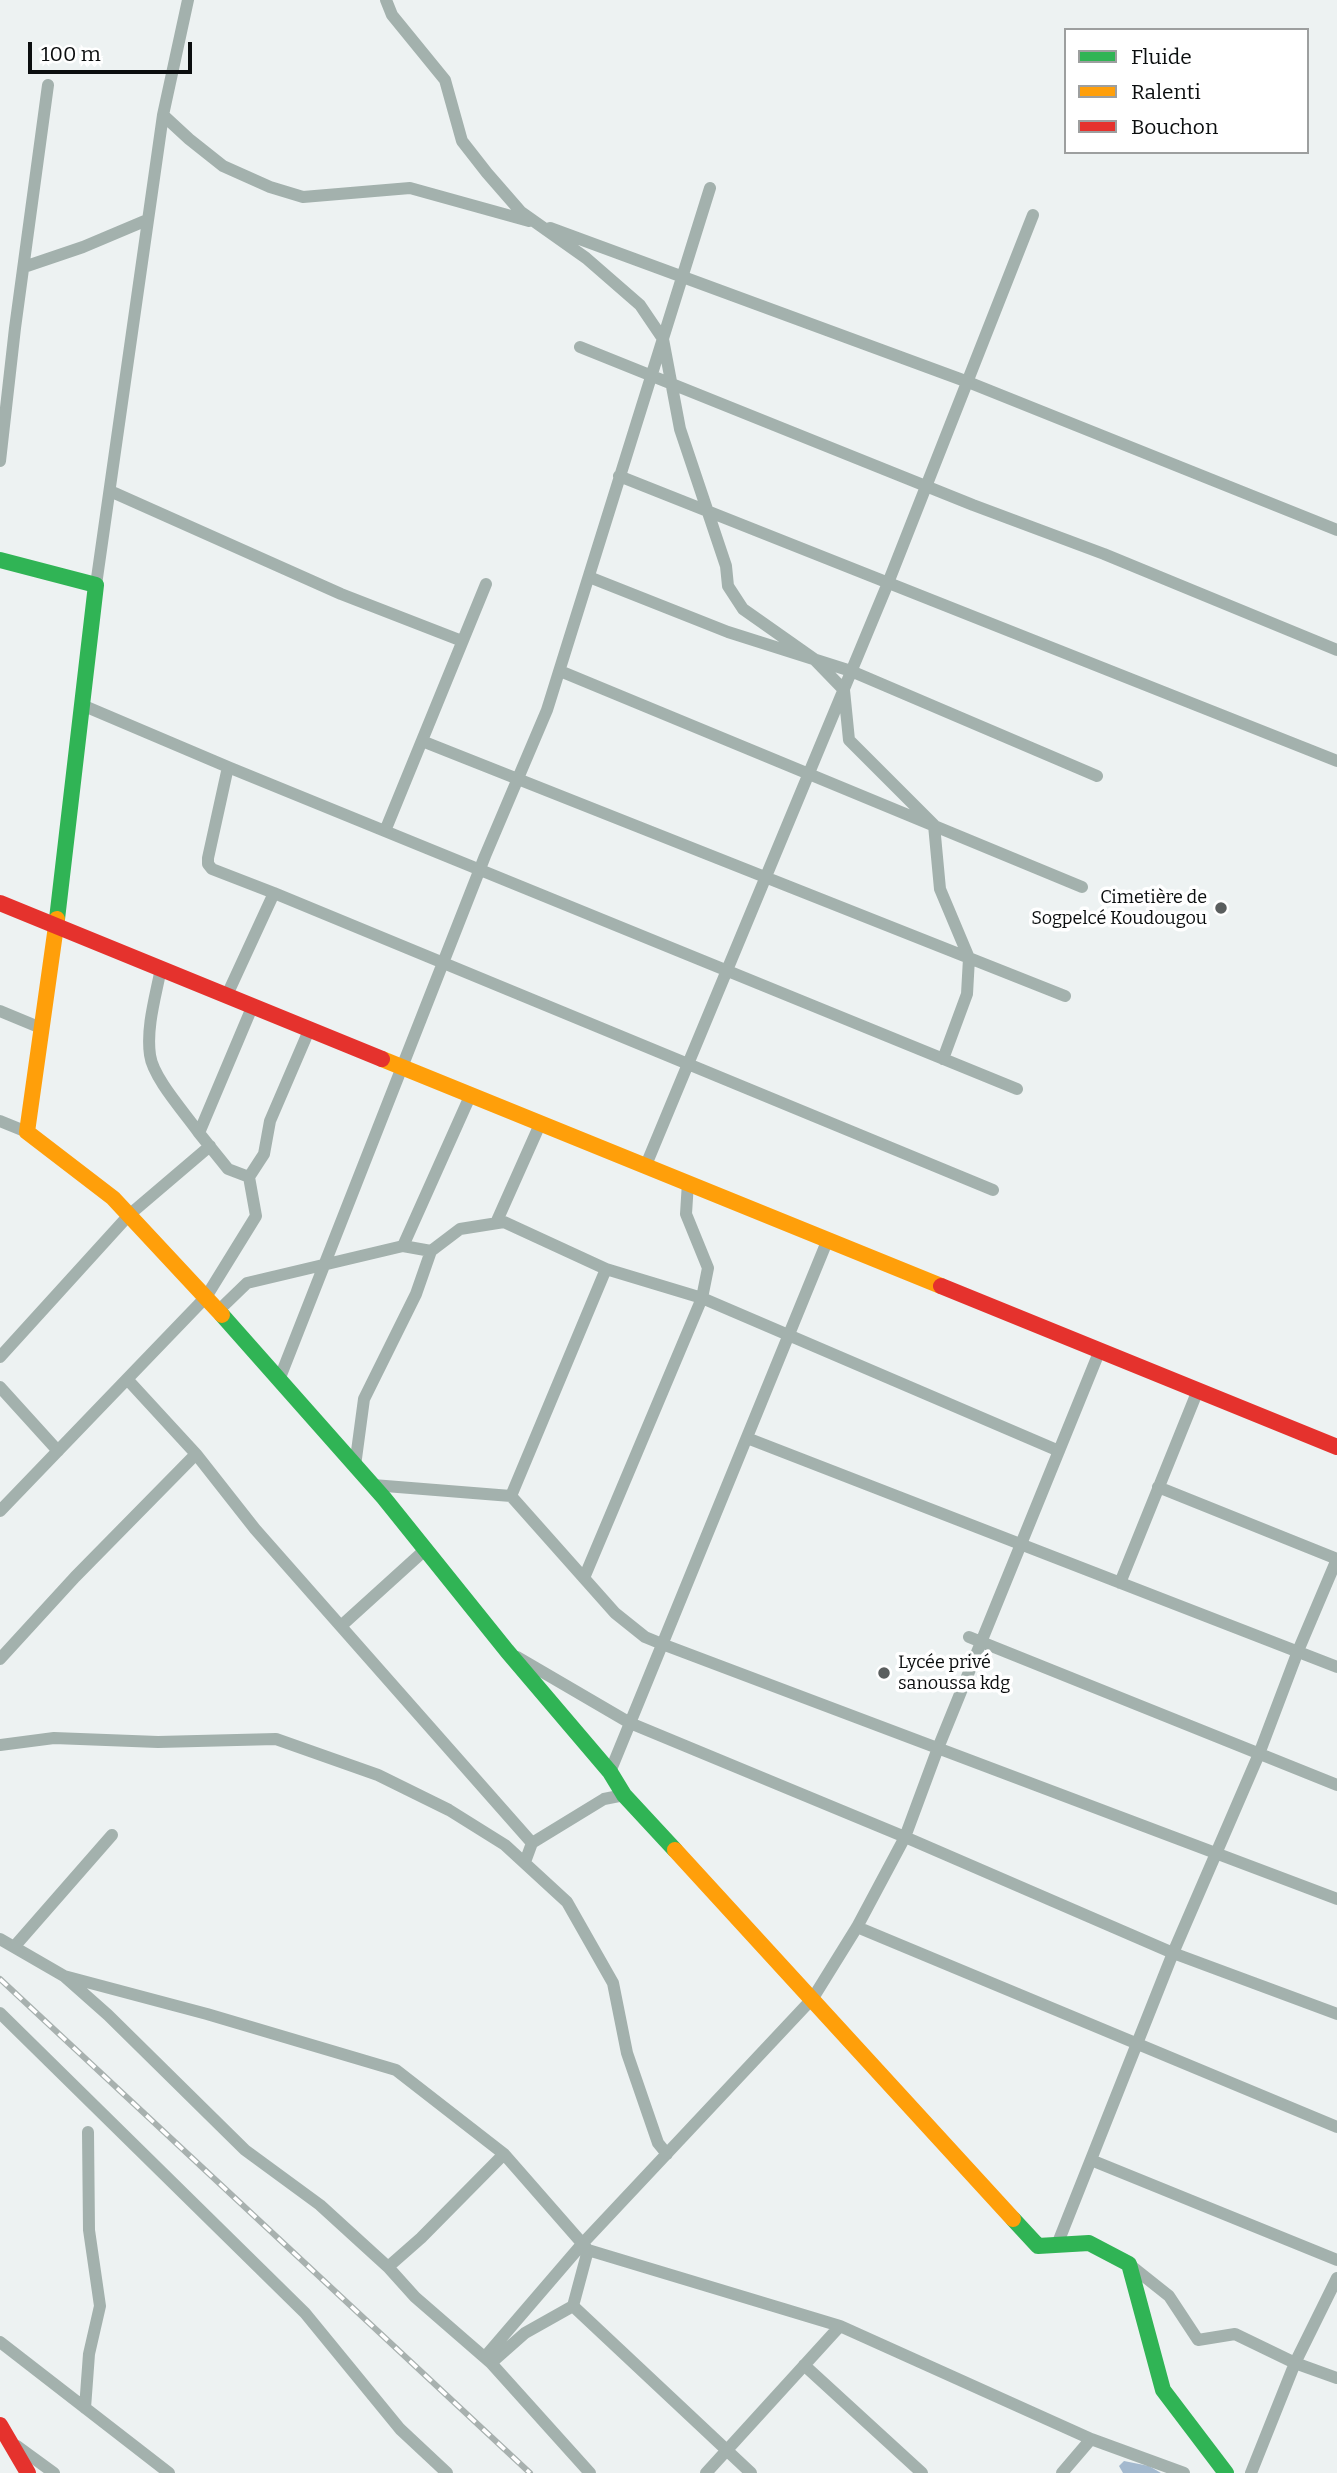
<!DOCTYPE html>
<html>
<head>
<meta charset="utf-8">
<style>
	body { margin:0 }
	#map { position:relative; width:1337px; height:2473px; overflow:hidden; background:#edf2f2; font-family:Bitter,serif }
	canvas { display:block }
	.legend { position:absolute; left:1064px; top:28px; width:245px; height:126px; box-sizing:border-box; background:#fff; border:2px solid #9d9f9f; margin:0; padding:9px 12px; list-style:none; font-size:21px; color:#0b0e0f }
	.legend li { display:flex; align-items:center; gap:14px; height:35px }
	.legend b { width:35px; border:2px solid #9d9f9f }
	.scale { position:absolute; left:28px; top:42px; width:164px; height:32px; box-sizing:border-box; border:4px solid #0b0e0f; border-top:0; padding-left:9px; font-size:21px; line-height:24px; white-space:nowrap; color:#0b0e0f; -webkit-text-stroke:5px #fff; paint-order:stroke }
</style>
</head>
<body>
<div id="map">
<canvas width="1337" height="2473"></canvas>
<ul class="legend">
<li><b style="height:9px;background:#30b455"></b>Fluide</li>
<li><b style="height:9px;background:#ff9f0a"></b>Ralenti</li>
<li><b style="height:9px;background:#e5322d"></b>Bouchon</li>
</ul>
<div class="scale">100 m</div>
</div>
<script>
const context = document.querySelector('canvas').getContext('2d');
context.lineJoin = 'round';
function fill(path, color) {
  context.fillStyle = color;
  context.fill(path, 'evenodd');
}
function strokePath(path, color, width, dash) {
  context.strokeStyle = color;
  context.lineWidth = width;
  context.lineCap = dash ? 'butt' : 'round';
  context.setLineDash(dash || []);
  context.stroke(path);
}
function drawText(font, color, halo, rows, align = 'center') {
  context.font = font + ' Bitter,serif';
  context.lineWidth = 7;
  context.setLineDash([]);
  context.textBaseline = 'middle';
  context.strokeStyle = halo;
  context.fillStyle = color;
  for (const [text, x, y, turn = 0] of rows) {
    context.save();
    context.translate(x, y);
    context.rotate((+turn || 0) * Math.PI / 180);
    context.textAlign = isNaN(turn) ? turn : align;
    if (halo) context.strokeText(text, 0, 0);
    context.fillText(text, 0, 0);
    context.restore();
  }
}
const water = new Path2D(`
	M1124,2461L1149,2466L1161,2473H1123L1119,2466Z`);
const street = new Path2D(`
	M386,0L392,15L445,80L462,141L487,173L521,212L586,258L640,305L663,339L680,429L726,566L728,586L743,609L814,659L844,690L849,740L934,825L940,889L969,958L967,994L943,1059
	M163,115L189,139L223,166L270,187L303,197L410,188L529,221
	M550,228L968,382L1337,530
	M24,267L83,247L147,220
	M580,347L973,505L1104,554L1337,650
	M0,461L15,328L48,85
	M619,476L1337,761
	M110,491L341,594L462,641
	M589,577L728,632L851,671L1097,776
	M96,585L163,115L188,0
	M560,671L1082,887
	M82,705L228,767L208,858V864L212,869L274,893L993,1190
	M422,741L1065,996
	M228,767L1017,1089
	M385,831L486,584
	M161,968C156,995 146,1027 150,1055C153,1078 185,1113 199,1133
	M227,995L274,893
	M0,1011L41,1028
	M0,1121L27,1132
	M646,1165L888,583L1033,215
	M249,1177L228,1169L199,1133L253,1005
	M496,1223L541,1122
	M403,1246L471,1094
	M606,1269L511,1496L615,1613L645,1637L662,1644L1337,1899
	M218,1311L247,1283L403,1246L431,1251
	M0,1357L129,1215L210,1146
	M127,1379L196,1454L255,1529L532,1843
	M279,1380L485,856L547,710L710,188
	M0,1387L58,1451
	M747,1438L1337,1667
	M355,1466L364,1399L416,1294L431,1251L460,1229L504,1222L606,1269L702,1298L1059,1451
	M373,1485L511,1496
	M0,1511L206,1297L256,1216L249,1177L264,1154L270,1121L310,1028
	M584,1578L702,1298L708,1268L686,1214L688,1182
	M1120,1583L1198,1390
	M341,1626L426,1549
	M969,1637L1337,1785
	M517,1657L630,1723L905,1837L1173,1953L1337,2014
	M0,1659L75,1577L196,1454
	M0,1745L54,1738L158,1742L276,1739L378,1775L449,1810L505,1845L567,1902L613,1983L627,2053L658,2143L667,2154
	M610,1772L828,1239
	M525,1862L532,1843L604,1799L624,1795
	M857,1927L1337,2127
	M0,1939L64,1976L108,2015L245,2150L320,2205L388,2267L415,2297L491,2363L590,2473
	M14,1947L112,1835
	M64,1976L207,2014L396,2070L504,2154L588,2250L573,2306L751,2473
	M0,2013L305,2313L400,2429L447,2473
	M1091,2160L1337,2260
	M1057,2245L1173,1953L1259,1754L1298,1651L1337,1559L1158,1487
	M588,2250L840,2326L1091,2439L1184,2473
	M1130,2265L1169,2296L1198,2340L1235,2334L1295,2363L1337,2378
	M388,2267L421,2238L504,2154
	M0,2342L169,2473
	M485,2357L583,2243L813,1998L857,1927L905,1837L938,1748L1100,1350
	M491,2363L525,2333L573,2306
	M804,2365L922,2473
	M85,2408L89,2354L100,2306L89,2230L88,2132
	M17,2446L54,2473
	M706,2473L840,2326
	M1062,2473L1091,2439
	M1251,2473L1295,2363L1337,2278`);
const fast = new Path2D(`
	M0,560L96,585L57,919
	M222,1315L384,1498L507,1651L610,1772L624,1795L675,1850
	M1013,2219L1038,2246L1089,2243L1129,2264L1163,2390L1226,2473`);
const slow = new Path2D(`
	M57,919L27,1132L113,1198L222,1315
	M382,1059L941,1286
	M675,1850L1013,2219`);
const jam = new Path2D(`
	M0,903L382,1059
	M941,1286L1337,1447
	M0,2425L28,2473`);
const rail = new Path2D(`
	M0,1979L530,2473`);
const markers = [
	[1221,908,7,"#5a5e5e"],
	[884,1673,7,"#5a5e5e"]
];
const poiNames = [
	["Cimetière de",1207,898],
	["Sogpelcé Koudougou",1207,919],
	["Lycée privé",898,1663,"left"],
	["sanoussa kdg",898,1684,"left"]
];
fill(water, '#a3b9ce');
strokePath(street, '#a3b1ad', 12);
strokePath(fast, '#30b455', 16);
strokePath(slow, '#ff9f0a', 16);
strokePath(jam, '#e5322d', 16);
strokePath(rail, '#a8b1af', 6);
strokePath(rail, '#fff', 3.5, [10]);
for (const [x, y, r, color] of markers) {
  const dot = new Path2D();
  dot.arc(x, y, r, 0, 2 * Math.PI);
  context.fillStyle = color;
  context.fill(dot);
  strokePath(dot, '#fff', 2.5);
}
drawText('18px', '#0b0e0f', '#fff', poiNames, 'right');
</script>
</body>
</html>
